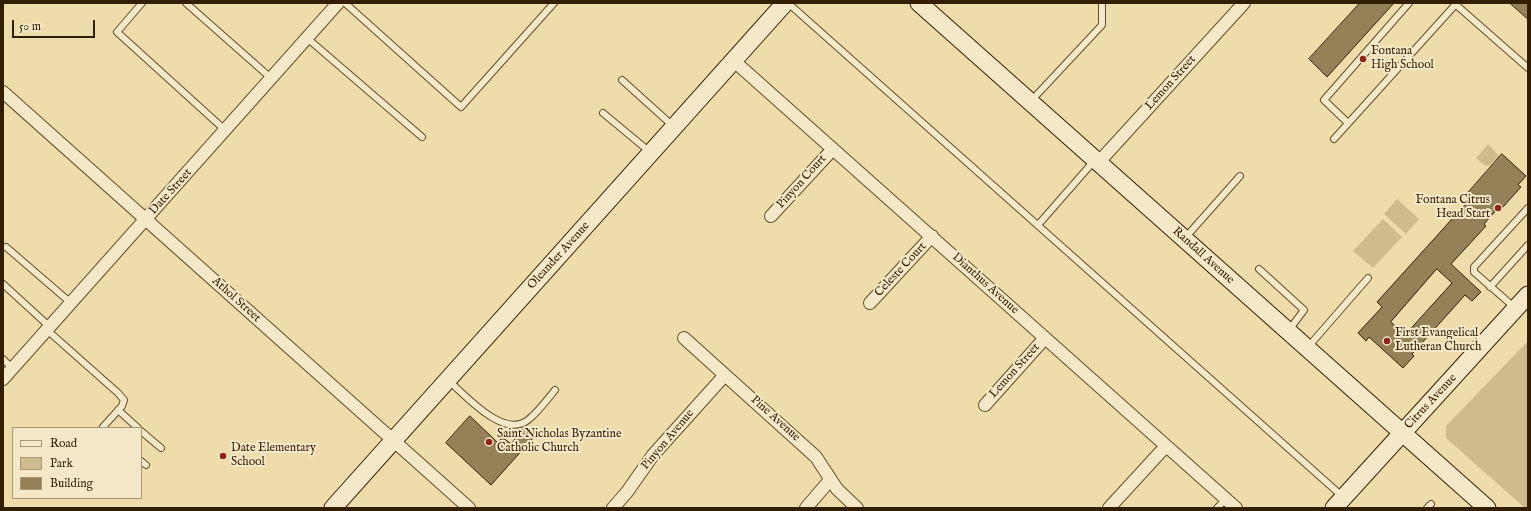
<!DOCTYPE html>
<html>
<head>
<meta charset="utf-8">
<style>
	body { margin:0 }
	#map { position:relative; width:1531px; height:511px; overflow:hidden; background:#eedcaa; font-family:"IM FELL English",serif }
	canvas { display:block }
	.frame { position:absolute; inset:0; border:4px solid #331e00; pointer-events:none }
	.legend { position:absolute; left:12px; top:427px; width:130px; height:72px; box-sizing:border-box; background:#f4e8c8; border:1px solid #a79778; margin:0; padding:5px 7px; list-style:none; font-size:12px; color:#331e00 }
	.legend li { display:flex; align-items:center; gap:8px; height:20px }
	.legend b { width:20px; border:1px solid #a79778 }
	.scale { position:absolute; left:12px; top:20px; width:83px; height:18px; box-sizing:border-box; border:2px solid #331e00; border-top:0; padding-left:5px; font-size:12px; line-height:14px; white-space:nowrap; color:#331e00; -webkit-text-stroke:3px #f4e8c8; paint-order:stroke }
</style>
</head>
<body>
<div id="map">
<canvas width="1531" height="511"></canvas>
<div class="frame"></div>
<ul class="legend">
<li><b style="height:5px;background:#f4e8c8"></b>Road</li>
<li><b style="height:11px;background:#cebc8d"></b>Park</li>
<li><b style="height:11px;background:#948158"></b>Building</li>
</ul>
<div class="scale">50 m</div>
</div>
<script>
const context = document.querySelector('canvas').getContext('2d');
context.lineJoin = 'round';
function fill(path, color) {
  context.fillStyle = color;
  context.fill(path, 'evenodd');
}
function strokePath(path, color, width, dash) {
  context.strokeStyle = color;
  context.lineWidth = width;
  context.lineCap = dash ? 'butt' : 'round';
  context.setLineDash(dash || []);
  context.stroke(path);
}
function drawText(font, color, halo, rows, align = 'center') {
  context.font = font + ' "IM FELL English",serif';
  context.lineWidth = 4;
  context.setLineDash([]);
  context.textBaseline = 'middle';
  context.strokeStyle = halo;
  context.fillStyle = color;
  for (const [text, x, y, turn = 0] of rows) {
    context.save();
    context.translate(x, y);
    context.rotate((+turn || 0) * Math.PI / 180);
    context.textAlign = isNaN(turn) ? turn : align;
    if (halo) context.strokeText(text, 0, 0);
    context.fillText(text, 0, 0);
    context.restore();
  }
}
const green = new Path2D(`
	M1488,144L1499,156L1489,166L1484,165L1476,158Z
	M1397,199L1419,219L1406,234L1384,214Z
	M1383,219L1402,237L1373,268L1353,251Z
	M1528,341V508H1525L1446,438V426Z`);
const building = new Path2D(`
	M1360,3H1394L1327,77L1309,59Z
	M1510,3H1528V19Z
	M1502,154L1526,176L1518,185L1521,187L1502,208L1500,206L1484,224L1486,226L1451,264L1481,292L1472,301L1465,295L1412,354L1414,356L1403,368L1369,337L1366,341L1358,333L1382,307L1377,302L1471,198L1467,194ZM1437,269L1452,283L1405,335L1391,322Z
	M470,416L498,443L502,437L511,444L523,429L534,437L491,485L446,443Z`);
const lane = new Path2D(`
	M142,3L117,32L225,130
	M186,3L272,79
	M345,3L461,107L554,3
	M788,3L1342,496
	M1454,3L1528,68
	M307,38L422,137
	M622,80L673,126
	M1031,101L1102,25V3
	M603,113L650,152
	M1348,123L1324,100L1409,3
	M1334,139L1456,4
	M1038,225L1094,161
	M1185,238L1240,176
	M6,247L71,303
	M1259,269L1304,310L1289,330
	M3,284L50,327
	M1490,287L1528,245
	M1514,307L1474,272V267L1528,208
	M47,330L118,393L124,400L122,406L103,427L105,428
	M1308,347L1368,278
	M3,359L12,368
	M449,381C466,396 504,439 528,420C538,412 547,400 555,390
	M118,410L138,428
	M141,431L161,448
	M141,461L146,465
	M1217,508L1226,499
	M1427,508L1431,504`);
const street = new Path2D(`
	M734,61L1236,508
	M3,92L469,508
	M1098,163L1244,3
	M771,216L833,149
	M870,303L932,236
	M684,338L816,457L837,489L857,508
	M3,379L338,3
	M985,405L1045,338
	M613,508L627,492L653,455L725,375
	M806,508L830,480
	M1109,508L1166,446`);
const secondary = new Path2D(`
	M919,3L1487,508
	M333,508L785,3
	M1334,508L1528,295`);
const markers = [
	[1363,59,4,"#8f2418"],
	[1498,208,4,"#8f2418"],
	[1387,341,4,"#8f2418"],
	[489,442,4,"#8f2418"],
	[223,456,4,"#8f2418"]
];
const poiNames = [
	["Fontana",1371,52],
	["High School",1371,66],
	["Fontana Citrus",1490,201,"right"],
	["Head Start",1490,215,"right"],
	["First Evangelical",1395,334],
	["Lutheran Church",1395,348],
	["Saint Nicholas Byzantine",497,435],
	["Catholic Church",497,449],
	["Date Elementary",231,449],
	["School",231,463]
];
const streetNames = [
	["Lemon Street",1171,83,-48],
	["Pinyon Court",802,182,-48],
	["Date Street",171,192,-48],
	["Oleander Avenue",559,256,-48],
	["Randall Avenue",1203,256,42],
	["Celeste Court",901,270,-47],
	["Dianthus Avenue",985,284,42],
	["Athol Street",236,300,42],
	["Lemon Street",1015,371,-48],
	["Citrus Avenue",1431,402,-47],
	["Pine Avenue",775,419,42],
	["Pinyon Avenue",668,440,-50]
];
fill(green, '#cebc8d');
fill(building, '#948158');
strokePath(building, '#331e00', 1);
strokePath(lane, '#624e2a', 8);
strokePath(street, '#624e2a', 14);
strokePath(secondary, '#331e00', 19);
strokePath(lane, '#f4e8c8', 6);
strokePath(street, '#f4e8c8', 12);
strokePath(secondary, '#f4e8c8', 17);
for (const [x, y, r, color] of markers) {
  const dot = new Path2D();
  dot.arc(x, y, r, 0, 2 * Math.PI);
  context.fillStyle = color;
  context.fill(dot);
  strokePath(dot, '#f4e8c8', 1.5);
}
drawText('12px', '#331e00', '#f4e8c8', poiNames, 'left');
drawText('12px', '#331e00', '#f4e8c8', streetNames);
</script>
</body>
</html>
